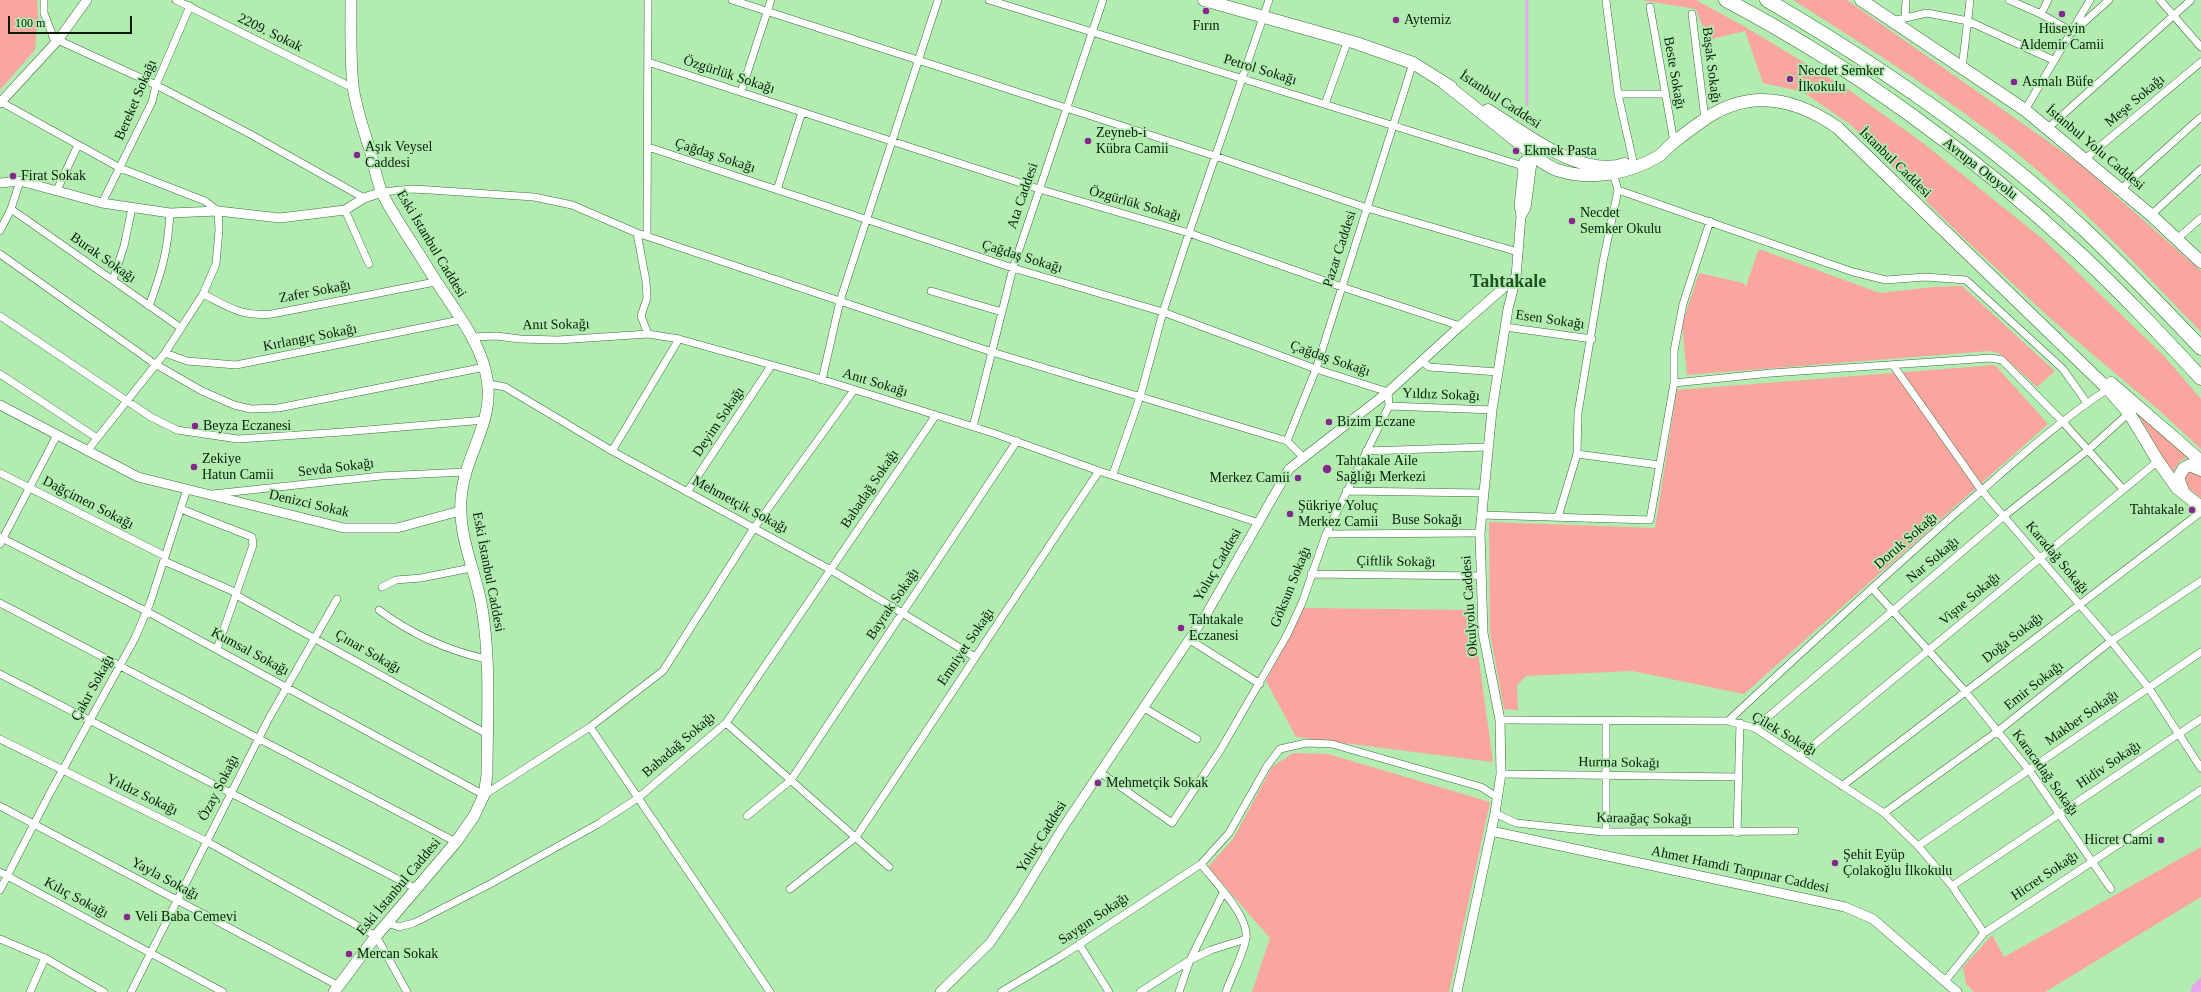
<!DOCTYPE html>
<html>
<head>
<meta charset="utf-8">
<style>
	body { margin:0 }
	#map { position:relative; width:2201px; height:992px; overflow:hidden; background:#b2ecb1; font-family:"Times New Roman",serif }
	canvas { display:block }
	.scale { position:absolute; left:8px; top:16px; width:124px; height:18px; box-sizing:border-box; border:2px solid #081e09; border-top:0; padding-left:5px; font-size:12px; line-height:14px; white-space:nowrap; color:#081e09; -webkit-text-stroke:3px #b2ecb1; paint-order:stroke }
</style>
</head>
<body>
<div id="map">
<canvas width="2201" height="992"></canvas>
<div class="scale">100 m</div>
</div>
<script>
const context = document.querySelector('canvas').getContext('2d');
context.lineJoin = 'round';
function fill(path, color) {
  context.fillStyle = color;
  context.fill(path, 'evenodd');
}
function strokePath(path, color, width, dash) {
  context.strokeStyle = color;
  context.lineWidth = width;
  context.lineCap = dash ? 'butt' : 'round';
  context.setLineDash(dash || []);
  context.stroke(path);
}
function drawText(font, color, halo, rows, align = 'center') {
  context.font = font + ' "Times New Roman",serif';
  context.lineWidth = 3.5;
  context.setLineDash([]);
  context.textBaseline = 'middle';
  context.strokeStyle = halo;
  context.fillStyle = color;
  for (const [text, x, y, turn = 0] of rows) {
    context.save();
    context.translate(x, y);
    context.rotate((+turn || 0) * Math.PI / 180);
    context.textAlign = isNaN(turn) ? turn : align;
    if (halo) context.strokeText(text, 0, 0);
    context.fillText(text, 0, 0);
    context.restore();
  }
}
const green = new Path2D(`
	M0,0H37L38,17L35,50L0,90Z
	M1640,0H1696L1747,28L1846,88L1923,143L2044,240L2164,356L2201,399V449L2161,412L2051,319L1955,230L1851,125L1803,92L1763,83L1745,31L1707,40L1696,9Z
	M1793,0H1847L2080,164L2201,271V332C2142,271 2084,208 2018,154C1947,97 1870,49 1793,0Z
	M1759,249L1880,293L1934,287L1962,286L2055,371L2037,387L2004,357L1998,353L1989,351L1687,375L1682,325L1699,273L1743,283L1746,286Z
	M1995,365L2048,424L1744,694L1632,671L1526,676L1517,685L1518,710L1504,709L1490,633L1489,522L1655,528L1677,390Z
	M2138,414L2188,457L2180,461L2172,474Z
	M2188,471L2197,472L2201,476V498L2189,489L2184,477Z
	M1304,608L1472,610L1493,762L1296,737L1266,681Z
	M1293,753L1328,754L1490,802L1449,992H1252L1270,938L1208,867L1233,839L1272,767Z
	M2201,847V897L2045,992H1974L1966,984L1963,967L1992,935L2004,957Z`);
const water = new Path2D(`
	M2201,977V992H2191V987Z`);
const stream = new Path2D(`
	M1527,105V0`);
const minor = new Path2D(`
	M44,0V13L55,42
	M176,0L353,88
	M732,0L1215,156L1367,208L1518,252
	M989,0L1523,166
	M2009,0L2041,14L2073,32L2109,0
	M2160,0L2201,47
	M1606,1L1618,94L1633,161
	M1650,7L1674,142
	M1692,14L1705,119
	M2041,14L2048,0
	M1905,18L1906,0
	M1892,21L1927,13L1968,21L2053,60
	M58,40L156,85L250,134L364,198
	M648,62L1039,189L1189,233L1342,287L1460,326
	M1962,69L1970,0
	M741,92L771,0
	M1618,94H1665
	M1,102L120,168L205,201L218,211L219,230L216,264L203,294L165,353L87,451
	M1325,104L1348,40
	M2025,110L2090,0
	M2048,128L2191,0
	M648,147L1013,268L1163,312L1316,369L1388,392L1389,406L1326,534L1302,603L1287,635L1221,749L1172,823L1101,773
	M2085,159L2201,62
	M2121,189L2201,117
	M57,190L78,145
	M777,190L802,112
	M1618,190L1853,272L1886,280L1925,277L1966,280L2063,369L2087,403
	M382,192L411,189L430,190L534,197L572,205L637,233L992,352L1287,441L1303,457
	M102,203L152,102L156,85L190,6
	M11,209L181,328
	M345,210L369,264
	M2151,215L2201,169
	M0,231L11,209L20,181
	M637,233L646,281L647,298L641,316L648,334
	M647,236L648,0
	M2177,239L2201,218
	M0,254L155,364L202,391L234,405L251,409L278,408L485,367
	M113,280L124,246L132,208
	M931,291L1002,312
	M203,294C229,307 241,317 272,314L435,282
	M149,306C162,271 168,250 170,213
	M0,316L151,417L177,430L238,439L343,432L485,420
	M1505,327L1592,339
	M472,337L496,336L520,339L558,340L648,334L679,339L811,376L993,433L1099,471L1259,523
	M165,353L187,361L236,365L460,320
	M1422,361L1429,367L1498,372
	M1893,365L1982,491L2111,641L2148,687L2201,768
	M0,374L97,438
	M822,380L840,301L938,0
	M1674,383L1771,373L1991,358L2002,360L2062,421L2123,489
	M489,384L505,387L612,451L831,570L975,657
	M1389,406L1492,410
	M973,427L1013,268L1103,0
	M1287,441L1316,369L1413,63
	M612,451L679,339
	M1366,451L1487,447
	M1577,454L1659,465
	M0,473L165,556
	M1113,474L1140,397L1163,312L1189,233L1269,0
	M1346,491L1483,493
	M687,492L771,366
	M213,494L381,476L465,472
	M181,509L252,537L253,545L217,649
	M1481,515L1650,520L1674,383V351L1683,304L1710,221
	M1558,517L1577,454L1578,413L1603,262L1618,190L1612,170
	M1326,534L1480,533
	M0,537L146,611L484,795L590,727L663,671L754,528L854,390
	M0,544L57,435
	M164,561L237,593
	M1311,574L1481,576
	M382,587L396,580L421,578L471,568
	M1872,588L1965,691L2029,770L2111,889
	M236,595L487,734
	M0,603L456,842
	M379,610C411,634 446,650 486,659
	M1190,640L1260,684
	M0,674L417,889
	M1144,708L1197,739
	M1500,720L1728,721L1755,728L1884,813L1918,846L1952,886L1984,933
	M1728,721C1804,650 1880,580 1958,511C2007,469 2054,424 2108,389
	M726,723L889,867
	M590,727L770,992
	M1755,728L2004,516L2088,450L2129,413
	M0,739L206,841L376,936L407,992
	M1799,757L2158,461
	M1501,774L1738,777
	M1842,786L2201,512
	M0,806L339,986
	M1495,813L1516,823L1603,832L1795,831
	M1884,813L1998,731L2111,641L2201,581
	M747,816L791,780L1017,441
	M1606,832V721
	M1737,833L1740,723
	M1918,846L2201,652
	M1201,864C1214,881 1250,917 1246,939C1242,957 1232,975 1226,992
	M0,872L223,992
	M1952,886L2201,719
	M790,889L856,837L1099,471
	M0,890L50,793L135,638L150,603L187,489
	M388,923L399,927L414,923L492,883L598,824L638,798L726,723L936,415
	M0,939L45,958L104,992
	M1079,944L1109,992
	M1945,981L1984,933L2201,790
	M30,992L45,958
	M131,992L268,720L337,599
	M1001,992L1063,955L1201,864L1229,833L1267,766L1280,749L1306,743L1332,744L1481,787L1497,797
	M1140,992L1190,960L1211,950L1246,939
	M1179,992L1190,960L1223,893`);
const tertiary = new Path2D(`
	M0,103L58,40L87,0
	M0,183L20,181L102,203L170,213L218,211L280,218L345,210L364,198L382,192
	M1521,216L1526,208L1533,155
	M0,405L138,477L344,528H397L460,511
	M1491,831L1845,907L1873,919L1957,992
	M940,992L990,943L1017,903L1062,829L1207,613L1289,469L1388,392L1460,326L1516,277
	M1457,992L1495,813L1501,774L1500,720L1483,633L1480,533L1492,410L1508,309L1516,277L1521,216L1519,205L1524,161`);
const secondary = new Path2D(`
	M334,992L376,936L456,842L474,816L484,795L487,775C487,720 491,662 482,608C476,571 458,537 461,500C464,451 499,420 485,369C477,336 447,300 429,270C414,245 395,219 382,193C377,181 374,166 371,153C364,131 356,109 353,86C350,57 351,29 351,0`);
const primary = new Path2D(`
	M1204,0L1356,43L1413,63L1451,87
	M1861,0L2025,110L2151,215L2201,262
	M1444,83C1468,102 1492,121 1515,140C1528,150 1541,164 1557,170C1591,181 1628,174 1659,156C1664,152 1669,146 1674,142C1683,135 1692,128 1701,122C1747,88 1794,97 1838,128L2108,389L2129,413L2158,461L2177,488L2201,507
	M1488,110C1524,132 1580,179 1625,164
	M1523,166L1533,155L1539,153
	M2111,383L2201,461
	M2183,491L2178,478L2184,468L2190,465L2201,470`);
const motorway = new Path2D(`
	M1726,0C1852,66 1975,156 2079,253C2122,293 2161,335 2201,378
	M1767,0C1880,66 1991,142 2087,232C2126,269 2164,309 2201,348`);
const markers = [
	[1206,11,4,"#87268f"],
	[2062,14,4,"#87268f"],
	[1396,20,4,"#87268f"],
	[1790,79,4,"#87268f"],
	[2014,82,4,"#87268f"],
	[1088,141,4,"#87268f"],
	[1516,151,4,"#87268f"],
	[357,155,4,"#87268f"],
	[13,176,4,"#87268f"],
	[1572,221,4,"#87268f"],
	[1329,422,4,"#87268f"],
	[195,426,4,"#87268f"],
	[194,467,4,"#87268f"],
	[1327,469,5,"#87268f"],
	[1298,478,4,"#87268f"],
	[2192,510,4,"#87268f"],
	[1290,514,4,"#87268f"],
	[1181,628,4,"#87268f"],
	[1098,783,4,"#87268f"],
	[2161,840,4,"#87268f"],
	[1835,863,4,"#87268f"],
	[127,917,4,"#87268f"],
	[349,954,4,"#87268f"]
];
const poiNames = [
	["Aytemiz",1404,20],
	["Fırın",1206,26,"center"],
	["Hüseyin",2062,29,"center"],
	["Aldemir Camii",2062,45,"center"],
	["Necdet Semker",1798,71],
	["İlkokulu",1798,87],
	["Asmalı Büfe",2022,82],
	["Zeyneb-i",1096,133],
	["Kübra Camii",1096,149],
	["Aşık Veysel",365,147],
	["Caddesi",365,163],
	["Ekmek Pasta",1524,151],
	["Firat Sokak",21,176],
	["Necdet",1580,213],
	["Semker Okulu",1580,229],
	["Bizim Eczane",1337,422],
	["Beyza Eczanesi",203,426],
	["Zekiye",202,459],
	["Hatun Camii",202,475],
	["Tahtakale Aile",1336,461],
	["Sağlığı Merkezi",1336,477],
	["Merkez Camii",1290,478,"right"],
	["Şükriye Yoluç",1298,506],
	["Merkez Camii",1298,522],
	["Tahtakale",2184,510,"right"],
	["Tahtakale",1189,620],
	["Eczanesi",1189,636],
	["Mehmetçik Sokak",1106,783],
	["Hicret Cami",2153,840,"right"],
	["Şehit Eyüp",1843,855],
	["Çolakoğlu İlkokulu",1843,871],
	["Veli Baba Cemevi",135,917],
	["Mercan Sokak",357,954]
];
const streetNames = [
	["2209. Sokak",270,33,26],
	["Başak Sokağı",1711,65,83],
	["Petrol Sokağı",1260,70,17],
	["Beste Sokağı",1674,73,80],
	["Özgürlük Sokağı",729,75,18],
	["Bereket Sokağı",136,100,-67],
	["İstanbul Caddesi",1500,100,33],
	["Meşe Sokağı",2135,101,-40],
	["İstanbul Yolu Caddesi",2095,148,40],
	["Çağdaş Sokağı",715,156,18],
	["İstanbul Caddesi",1895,163,44],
	["Avrupa Otoyolu",1980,169,38],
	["Ata Caddesi",1023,196,-71],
	["Özgürlük Sokağı",1135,204,16],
	["Eski İstanbul Caddesi",431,244,59],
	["Pazar Caddesi",1340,249,-72],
	["Çağdaş Sokağı",1022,257,17],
	["Burak Sokağı",103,258,35],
	["Zafer Sokağı",315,292,-11],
	["Esen Sokağı",1550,320,8],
	["Anıt Sokağı",556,325,-1],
	["Kırlangıç Sokağı",310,338,-11],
	["Çağdaş Sokağı",1330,359,19],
	["Anıt Sokağı",875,383,17],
	["Yıldız Sokağı",1441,395,2],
	["Deyim Sokağı",719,422,-56],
	["Sevda Sokağı",336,468,-7],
	["Babadağ Sokağı",870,489,-56],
	["Dağçimen Sokağı",88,503,27],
	["Denizci Sokak",309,504,13],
	["Mehmetçik Sokağı",740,505,28],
	["Buse Sokağı",1427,520],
	["Doruk Sokağı",1906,541,-41],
	["Karadağ Sokağı",2057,558,50],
	["Nar Sokağı",1933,560,-40],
	["Çiftlik Sokağı",1396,562,1],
	["Yoluç Caddesi",1218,565,-60],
	["Eski İstanbul Caddesi",488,572,79],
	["Göksun Sokağı",1291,587,-68],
	["Vişne Sokağı",1970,599,-40],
	["Bayrak Sokağı",893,604,-56],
	["Okulyolu Caddesi",1470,606,-94],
	["Doğa Sokağı",2013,638,-38],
	["Emniyet Sokağı",966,647,-56],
	["Kumsal Sokağı",250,652,28],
	["Çınar Sokağı",368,652,30],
	["Emir Sokağı",2034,686,-38],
	["Çakır Sokağı",93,688,-61],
	["Makber Sokağı",2082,718,-35],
	["Çilek Sokağı",1784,734,30],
	["Babadağ Sokağı",679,745,-41],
	["Hurma Sokağı",1619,763,1],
	["Hidiv Sokağı",2109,765,-34],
	["Karacadağ Sokağı",2045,773,54],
	["Özay Sokağı",219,788,-63],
	["Yıldız Sokağı",142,795,26],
	["Karaağaç Sokağı",1644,819,1],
	["Yoluç Caddesi",1042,837,-58],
	["Ahmet Hamdi Tanpınar Caddesi",1740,870,12],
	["Hicret Sokağı",2045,876,-34],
	["Yayla Sokağı",165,879,28],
	["Eski İstanbul Caddesi",399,887,-50],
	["Kılıç Sokağı",76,898,28],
	["Saygın Sokağı",1094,919,-34]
];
const districtNames = [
	["Tahtakale",1508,282]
];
fill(green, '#faa59e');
fill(water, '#e8a9ec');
strokePath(stream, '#e8a9ec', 2.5);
strokePath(minor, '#396f3b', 8);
strokePath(tertiary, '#396f3b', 10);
strokePath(secondary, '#396f3b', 12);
strokePath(primary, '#396f3b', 13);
strokePath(motorway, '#396f3b', 15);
strokePath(minor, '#fff', 7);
strokePath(tertiary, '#fff', 9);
strokePath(secondary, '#fff', 11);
strokePath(primary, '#fff', 12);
strokePath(motorway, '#fff', 14);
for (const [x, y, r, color] of markers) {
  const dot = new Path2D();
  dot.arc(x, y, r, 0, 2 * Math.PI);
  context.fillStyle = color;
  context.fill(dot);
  strokePath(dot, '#b2ecb1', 1.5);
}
drawText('14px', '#081e09', '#b2ecb1', poiNames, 'left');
drawText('14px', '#081e09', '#b2ecb1', streetNames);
drawText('bold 18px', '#1b521f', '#b2ecb1', districtNames);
</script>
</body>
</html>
